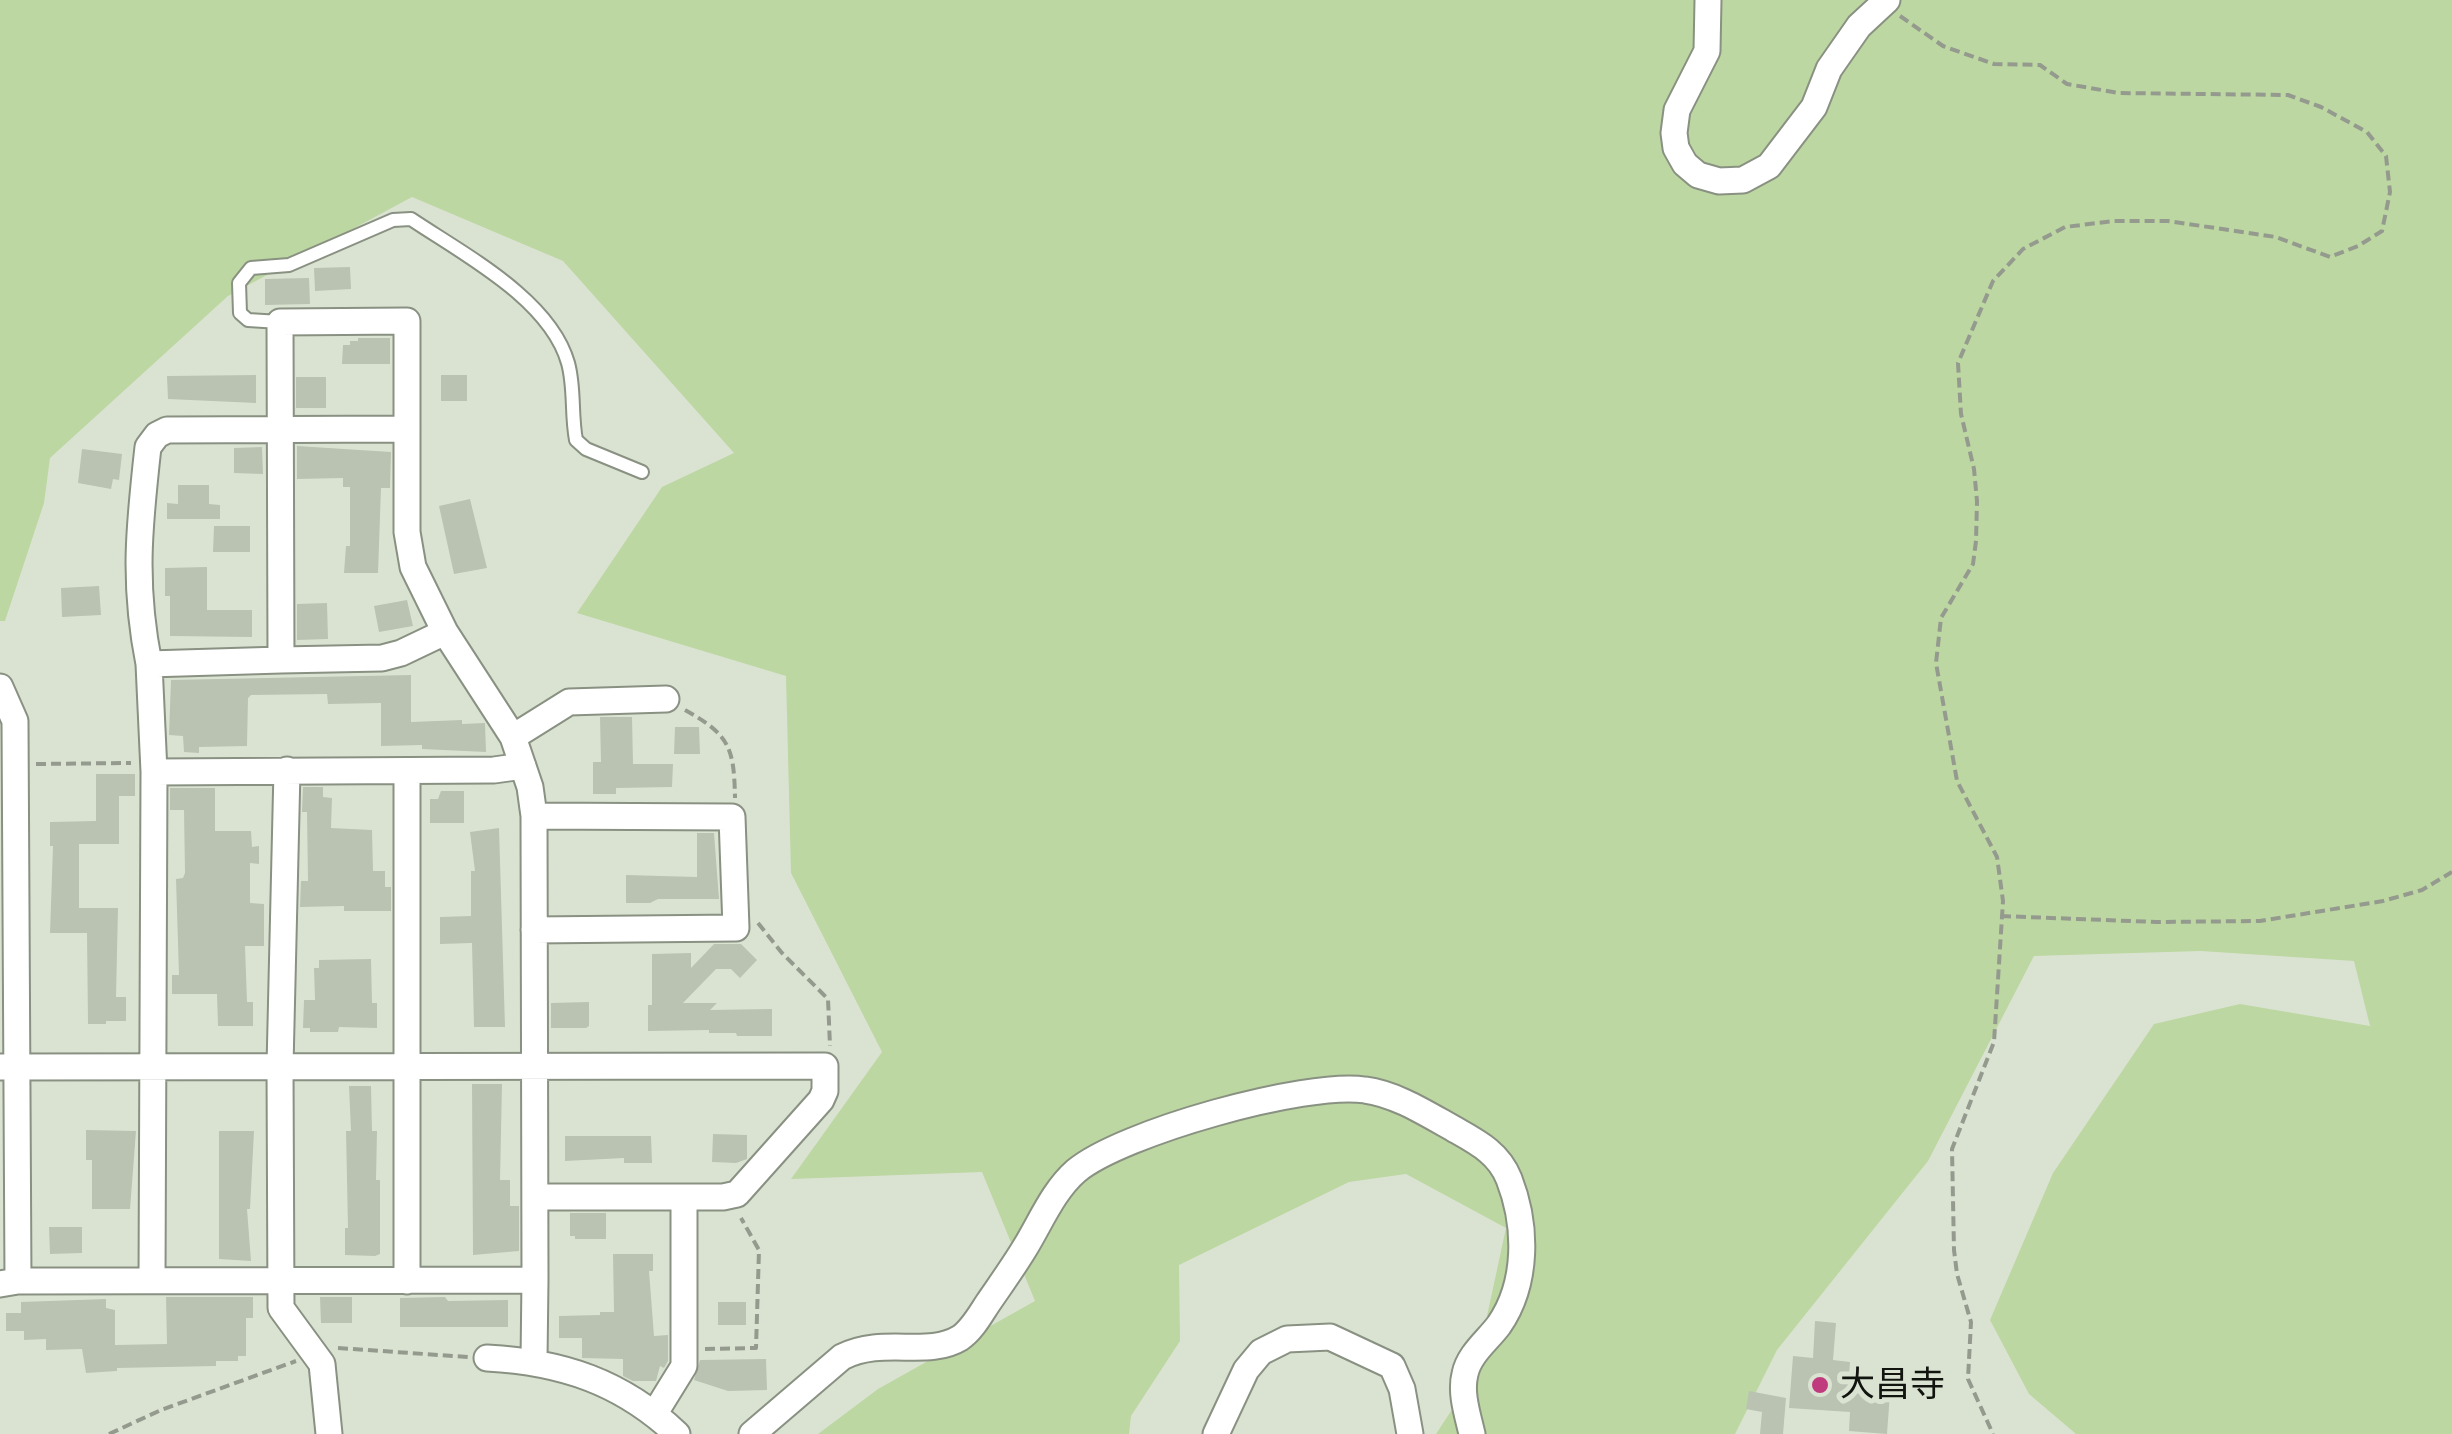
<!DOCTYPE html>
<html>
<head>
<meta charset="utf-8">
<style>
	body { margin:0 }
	canvas { display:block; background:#dae3d2 }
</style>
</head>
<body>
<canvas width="2452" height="1434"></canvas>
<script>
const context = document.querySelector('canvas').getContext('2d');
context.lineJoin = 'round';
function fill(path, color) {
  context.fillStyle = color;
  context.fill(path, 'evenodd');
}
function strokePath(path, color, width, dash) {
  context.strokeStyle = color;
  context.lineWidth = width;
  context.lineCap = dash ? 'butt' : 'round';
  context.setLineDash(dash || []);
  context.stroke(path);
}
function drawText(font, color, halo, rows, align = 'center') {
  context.font = font + ' "Golos Text","Noto Sans JP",sans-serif';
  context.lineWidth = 10;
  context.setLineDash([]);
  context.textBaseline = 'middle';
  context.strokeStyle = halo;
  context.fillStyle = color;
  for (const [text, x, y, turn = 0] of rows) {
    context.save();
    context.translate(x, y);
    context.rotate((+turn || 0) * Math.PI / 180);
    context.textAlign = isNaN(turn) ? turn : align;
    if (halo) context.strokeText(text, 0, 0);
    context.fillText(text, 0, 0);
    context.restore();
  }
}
const green = new Path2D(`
	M0,0H2452V1434H2076L2029,1394L1990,1320L2053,1173L2154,1024L2240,1004L2370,1026L2354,961L2201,951L2034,956L1928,1161L1777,1350L1735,1434H1436L1474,1376L1506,1228L1406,1174L1349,1182L1179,1265L1180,1341L1131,1416L1129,1434H818L878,1389L1035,1301L982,1172L791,1179L882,1052L791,873L786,676L577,613L662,487L734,453L563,261L412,197L228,296L50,458L44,503L5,621H0Z`);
const building = new Path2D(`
	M350,267L351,289L315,291L314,268Z
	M309,278L310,304L265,305V279Z
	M358,338H390V364H342L343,345H350V341H358Z
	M256,375V403L168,399L167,376Z
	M441,375H467V401H441Z
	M296,377H326V408H296Z
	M297,446L391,452L390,488H381L378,573H344L346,546H350V487H343V478L297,479Z
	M262,447L263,474L234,473V448Z
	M82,449L122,454L119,480L113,479L111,489L78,483Z
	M178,485H209V504L220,505V519H167V503L178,504Z
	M470,499L487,568L454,574L439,506Z
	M214,526H250V552H213Z
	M207,567V610H252V637L170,636V596H165V568Z
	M99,586L101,615L62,617L61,588Z
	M407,600L413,626L379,632L374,606Z
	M327,603L328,639L297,640V604Z
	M411,675V722L462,720V724L485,723L486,752L422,749V745L381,746V703L328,704L327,694L251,695L248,698L247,746L199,747V753L184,752L183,736L169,735L171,680Z
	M600,717H632L633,764H673L672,787L616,788V794H593V762H601Z
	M675,727H699L700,754H674Z
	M96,774H135V796H119V844H79V908H118L116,997H126V1021H106V1024H88L87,933H50L53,846H50V822L96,821Z
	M303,787H323V797L332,798L331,828L372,830L373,871H385V887H391V911H344V906L300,907L301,881H308L307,812H302Z
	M170,788H215V831H251L252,847L259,846V864L250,863V903L264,904V946H245L247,1002H253V1026H218L217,994H172V975H179L176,879L183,878L185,873L184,810H170Z
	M441,791H464V823H430V799H438Z
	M499,828L505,1027H474L472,943L440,944V917L471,916V871H475L470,832Z
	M697,833H714L719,899H658L650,903H626V875L697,877Z
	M714,944H741L757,960L740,978L731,969H716L683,1003H717L710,1010L772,1009V1036H737L736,1033H709V1030L648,1031V1005H652V954L691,953V968Z
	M371,959L372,1003H377V1028L339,1027L338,1032H310V1028H303L304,1000H315L314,968H319V960Z
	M589,1002V1026L586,1028H551V1003Z
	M472,1084H502L500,1180H510V1206H519V1251L473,1255Z
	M349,1086H371L372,1131H377L376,1180H380V1254L375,1256L345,1255V1228H348L346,1131H351Z
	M86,1130L136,1131L130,1209H92V1160H86Z
	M219,1131H254L250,1209H247L251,1261L219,1259Z
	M713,1134L747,1135V1159L736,1163L712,1162Z
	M565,1136H651L652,1163H624V1158L565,1161Z
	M570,1213H606V1239H575V1236H570Z
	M49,1227H82V1253L50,1254Z
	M613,1254H653V1271H649L654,1336L668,1335V1361L664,1368L660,1366L656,1381H633L623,1376V1359L582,1358V1338H559V1316L600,1315V1312H614Z
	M166,1297H253V1318H246V1356H238V1361H216V1366L117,1368V1371L86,1373L82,1349L46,1350V1339L24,1340V1331H6V1313H21V1302L106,1299V1308L115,1310V1345L167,1344Z
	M320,1297H352V1323H321Z
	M445,1297L448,1301L508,1300V1327H400V1298Z
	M718,1302H746V1325H718Z
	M1815,1321L1836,1323L1833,1360L1850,1362L1848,1390L1890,1393L1887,1434L1849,1431L1850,1412L1789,1408L1793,1356L1813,1358Z
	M766,1359L767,1390L728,1391L694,1380L700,1360Z
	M1749,1391L1786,1398L1783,1434H1760L1762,1412L1746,1409Z`);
const path = new Path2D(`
	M1900,16L1943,46L1994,64L2040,65L2067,84L2119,93L2288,95L2321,107L2367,132L2386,156L2390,192L2382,231L2358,246L2330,257L2276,237L2168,221H2113L2065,227L2023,249L1993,281L1958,363L1961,414L1974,469L1977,501L1976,541L1973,564L1941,618L1936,663L1957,781L1997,857L2003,901L1994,1042L1952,1149L1954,1250L1957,1274L1971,1322L1968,1379L1993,1434
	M685,710C730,735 734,748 735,798
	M36,764L131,763
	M2001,916L2156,922L2260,921L2383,901L2422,890L2452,872
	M758,923L782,953L828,999L830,1046
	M338,1348L468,1357
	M705,1349L756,1348L759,1250L741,1218
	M109,1434L161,1410L296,1361`);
const lane = new Path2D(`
	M280,322L248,320L240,313L239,283L251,268L289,265L393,220L411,219C463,254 550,299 568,363C575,388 571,414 576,440L586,449L642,472`);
const street = new Path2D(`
	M1708,0L1707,51L1677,110L1674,133L1676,148L1685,164L1698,175L1719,181L1743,180L1769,166L1814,107L1829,69L1859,26L1887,0
	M407,429L167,430L157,435L148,447C139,527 133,584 149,664L281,660L280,322L407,321V532L413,567L445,632L513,737
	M281,660L382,658L401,653L445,632
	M149,664L154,772L152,1280
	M0,687L15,721L18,1281
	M287,770L280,1066L281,1308L322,1364L329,1434
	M407,771V1281
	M154,772L494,770L523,766
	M534,930L736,928L732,817L534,816
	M0,1067L825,1066V1091L821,1100L737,1194L723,1197H535
	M0,1284L18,1281L535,1280L534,816L530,787L513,737L569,702L666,699
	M487,1358C562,1362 622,1382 677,1434
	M534,1360L535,1280
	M655,1413L684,1366V1197
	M752,1434L842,1357C884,1336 927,1358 960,1338C972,1330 980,1315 988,1303C1001,1284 1014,1266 1026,1246C1041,1221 1054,1190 1076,1171C1121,1133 1306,1081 1365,1090C1396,1094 1427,1114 1454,1129C1477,1142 1499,1153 1509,1179C1527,1225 1528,1283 1499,1325C1488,1340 1469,1354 1465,1374C1460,1393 1468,1416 1472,1434
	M1216,1434L1246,1370L1261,1352L1287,1339L1330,1337L1392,1366L1402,1389L1410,1434`);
const markers = [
	[1820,1385,10,"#c03b7e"]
];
const poiNames = [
	["大昌寺",1840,1385]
];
fill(green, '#bdd7a2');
fill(building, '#bac3b2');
strokePath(lane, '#899182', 16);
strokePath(street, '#899182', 29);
strokePath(path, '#949b8e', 4, [10, 5]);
strokePath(lane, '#fff', 12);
strokePath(street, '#fff', 25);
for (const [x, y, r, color] of markers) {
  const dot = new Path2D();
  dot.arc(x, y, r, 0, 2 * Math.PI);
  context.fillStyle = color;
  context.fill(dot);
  strokePath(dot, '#dae3d2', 4);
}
drawText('35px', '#12150f', '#dae3d2', poiNames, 'left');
</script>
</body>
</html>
